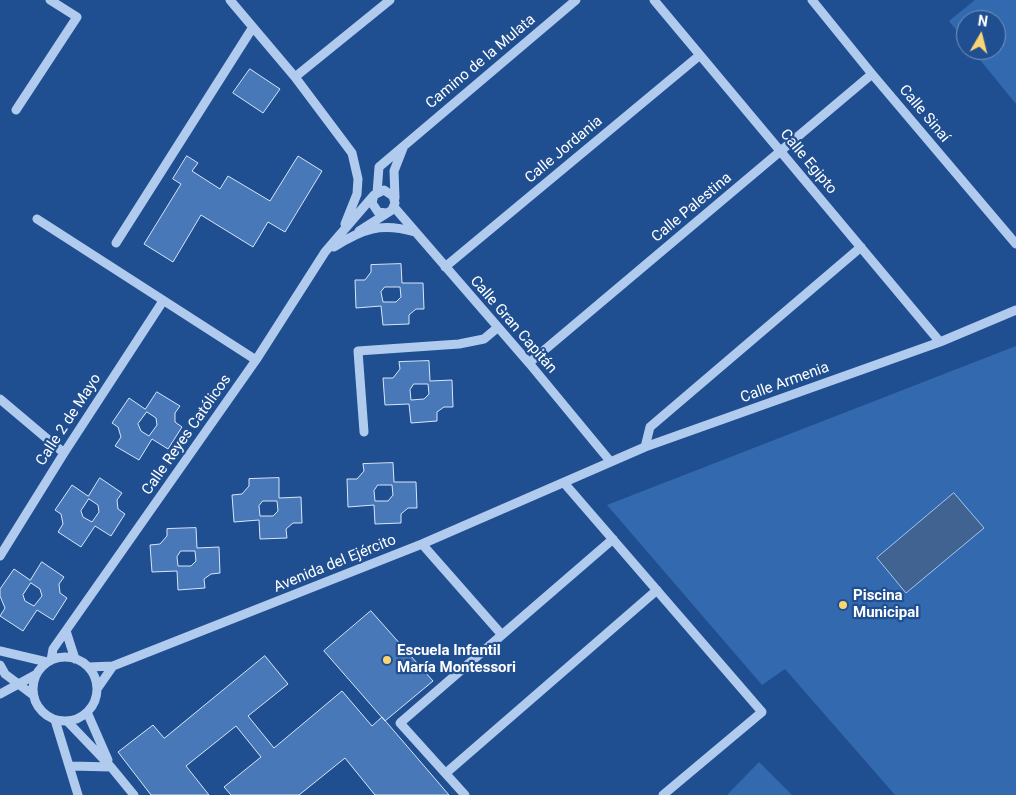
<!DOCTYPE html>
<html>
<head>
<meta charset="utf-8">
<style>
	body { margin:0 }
	#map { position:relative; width:1016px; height:795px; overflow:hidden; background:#204f91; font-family:Roboto,sans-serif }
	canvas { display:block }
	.north { position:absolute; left:956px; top:10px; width:50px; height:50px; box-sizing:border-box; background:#204f91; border:1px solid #7995bd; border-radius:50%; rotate:8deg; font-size:14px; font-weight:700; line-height:20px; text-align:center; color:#fff }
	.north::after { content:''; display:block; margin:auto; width:18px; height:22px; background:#fad571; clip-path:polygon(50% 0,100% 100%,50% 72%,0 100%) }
</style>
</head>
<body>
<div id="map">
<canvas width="1016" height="795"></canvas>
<div class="north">N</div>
</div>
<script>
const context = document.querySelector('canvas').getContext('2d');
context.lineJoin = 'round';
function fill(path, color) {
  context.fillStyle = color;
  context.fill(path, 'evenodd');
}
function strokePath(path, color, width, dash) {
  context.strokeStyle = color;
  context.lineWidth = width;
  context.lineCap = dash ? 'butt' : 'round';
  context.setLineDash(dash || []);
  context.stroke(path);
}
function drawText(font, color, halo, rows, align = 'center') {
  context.font = font + ' Roboto,sans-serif';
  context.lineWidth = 4.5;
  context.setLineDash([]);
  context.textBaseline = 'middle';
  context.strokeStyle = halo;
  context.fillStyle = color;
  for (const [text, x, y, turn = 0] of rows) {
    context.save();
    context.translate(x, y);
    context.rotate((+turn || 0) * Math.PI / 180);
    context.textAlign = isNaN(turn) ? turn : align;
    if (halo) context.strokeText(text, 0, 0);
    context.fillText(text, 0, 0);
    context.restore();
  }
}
const green = new Path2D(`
	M975,0H1016V104L972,50H996V20H966V42L949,21Z
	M1016,346V795H895L785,669L762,685L607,505Z
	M759,762L792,795H727Z`);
const water = new Path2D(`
	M954,493L984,528L906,593L877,558Z`);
const building = new Path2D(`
	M250,69L280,89L263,113L233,93Z
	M187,156L198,163L192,171L220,189L228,176L270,201L298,156L322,171L285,232L268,222L253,247L201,215L173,262L144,244L181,184L173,179Z
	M401,264L402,283H423L424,309H416L409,315V324L383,325L381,306L356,308L355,280H365L371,272V265ZM385,287H400L401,297L396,302H383L381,292Z
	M429,361L430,381L452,380L453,407H444L437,412V421L411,423L409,404L385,405L383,378H393L400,369L399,362ZM414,384H428L429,394L424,399L411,400L410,390Z
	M157,392L180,406L175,413V422L182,427L168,449L152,439L139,460L115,446L121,437L118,427L112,423L129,398L145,409ZM147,412L156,418L157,425L149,436L141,431L138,424Z
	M393,463L394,482H416L417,508H408L401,514V523L375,524L374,505L348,507L347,479H357L364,471L363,464ZM378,485H392L393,495L388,501H375L374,491Z
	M100,478L122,493L117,500L118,509L125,514L111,536L95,526L81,547L58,532L63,524L61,514L55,510L72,485L88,496ZM89,499L98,505L99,512L92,522L83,517L81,511Z
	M279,478V498L301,497L302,523H293L286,529L287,538L260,539L259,520L234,522L232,495L242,494L249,486V479ZM263,501H277L278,511L273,516H260L259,506Z
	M196,528L197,548L219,547L220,573L211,574L204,579L205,588L178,590L177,571L152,572L150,545L160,544L167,536V529ZM181,551H195L196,561L191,566H178L177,557Z
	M42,562L64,577L59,584L60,593L67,598L53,620L37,610L23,631L0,616L5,608L0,596V589L14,569L30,580ZM31,583L40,589L42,596L34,606L25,601L23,595Z
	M371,611L433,681L385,721L324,651Z
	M265,656L288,684L248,716L274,748L342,691L372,726L382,717L449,795H375L345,758L299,795H231L224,787L261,757L236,726L186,766L209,795H151L118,752L153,725L164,738Z`);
const minor = new Path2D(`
	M230,0L295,77L352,153L358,179L357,194L345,224
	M654,0L940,342
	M812,0L872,74L1016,244
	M295,77L390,0
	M16,110L77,17L50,0
	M377,193L379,167L576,0
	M395,198L394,171L403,148
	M394,207L529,363L610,461
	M37,219L256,360
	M359,231L392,210L395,203L393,196L384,190L374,195L372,203L378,212L386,213
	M116,243L253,27
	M334,247C362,229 381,222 415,232
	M445,267L700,55
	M529,363L872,74
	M0,399L64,453
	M364,432L358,351L459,344L484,339L497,328
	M645,447L650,427L861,247
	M565,484L762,712L663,795
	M422,544L502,635
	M0,556L64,453L163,301
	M66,631L75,659
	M0,651L47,662
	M33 689a32 32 0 1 1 64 0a32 32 0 1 1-64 0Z
	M51,660L53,649L256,360L325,252L374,195
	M0,665L5,674L33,695
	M89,667L113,666L422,544L645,447L940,342L1016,310
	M97,689L113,666
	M0,694L35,675
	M87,712L108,760
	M55,720L78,795
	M67,721L111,767L134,795
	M71,766L111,767
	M446,773L657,590
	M465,795L400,723L613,539`);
const markers = [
	[843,605,5,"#fad571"],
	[387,660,5,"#fad571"]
];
const streetNames = [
	["Camino de la Mulata",481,62,-40],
	["Calle Sinaí",924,114,50],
	["Calle Jordania",564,150,-40],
	["Calle Egipto",808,162,50],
	["Calle Palestina",692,208,-40],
	["Calle Gran Capitán",513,325,49],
	["Calle Armenia",785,383,-20],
	["Calle 2 de Mayo",69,420,-57],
	["Calle Reyes Católicos",187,435,-55],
	["Avenida del Ejército",335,564,-22]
];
const poiNames = [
	["Piscina",853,596],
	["Municipal",853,613],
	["Escuela Infantil",397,651],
	["María Montessori",397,668]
];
fill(green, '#3369ae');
fill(water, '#416392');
strokePath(water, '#a4c5ee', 1);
fill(building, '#4878b8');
strokePath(building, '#d6e6f9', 1);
strokePath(minor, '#b0cbed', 9);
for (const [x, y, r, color] of markers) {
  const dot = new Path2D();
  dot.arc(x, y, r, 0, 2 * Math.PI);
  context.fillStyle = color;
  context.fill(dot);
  strokePath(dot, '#204f91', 2);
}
drawText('15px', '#fff', '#204f91', streetNames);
drawText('bold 15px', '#fff', '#204f91', poiNames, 'left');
</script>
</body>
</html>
